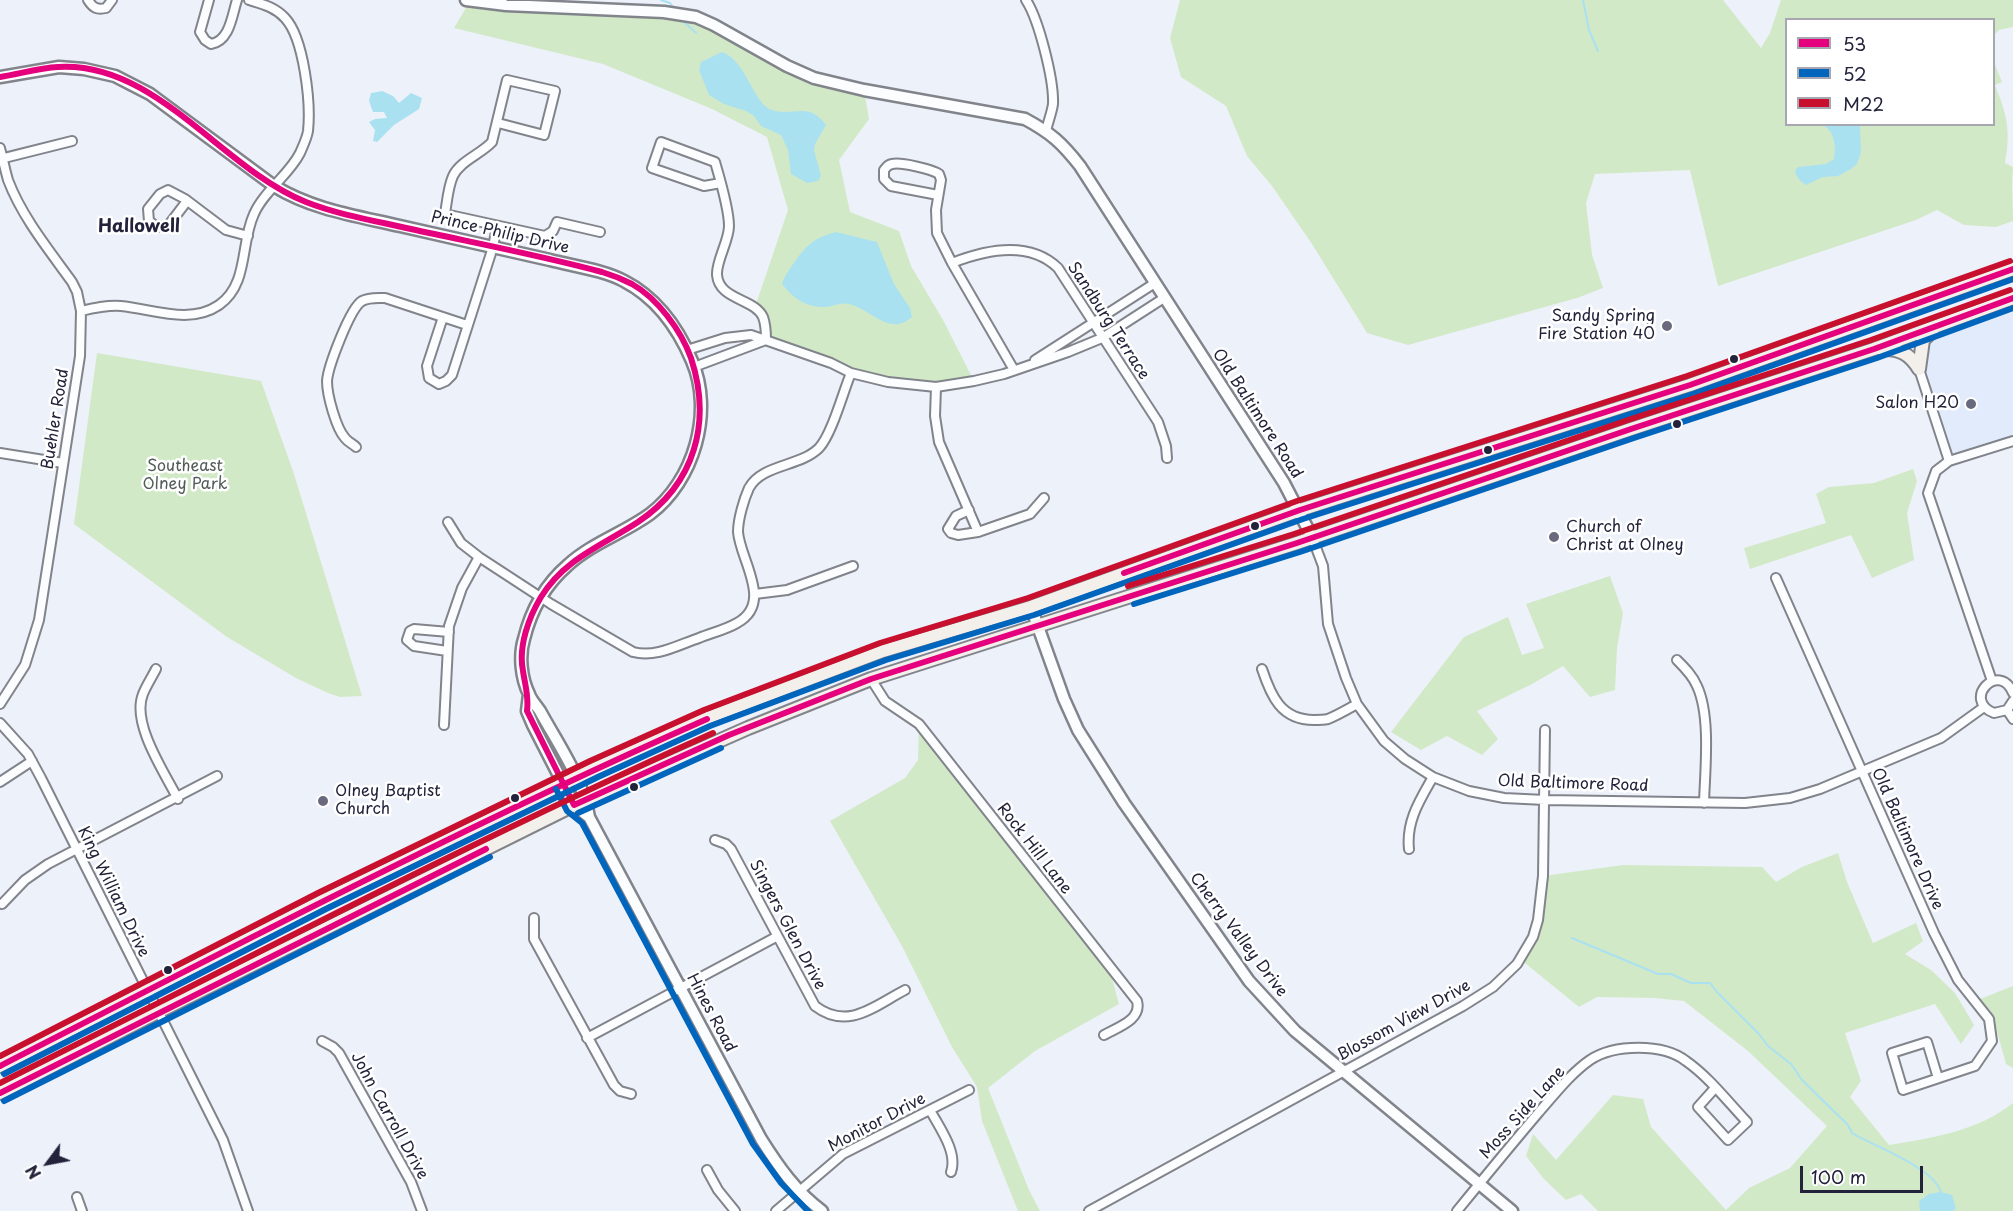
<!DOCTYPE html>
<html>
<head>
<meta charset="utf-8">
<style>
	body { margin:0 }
	#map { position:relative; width:2013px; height:1211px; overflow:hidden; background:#edf1f9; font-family:"Playpen Sans",sans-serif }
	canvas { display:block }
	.legend { position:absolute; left:1785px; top:18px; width:210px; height:108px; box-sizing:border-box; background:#fff; border:2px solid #a7a7b1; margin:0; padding:8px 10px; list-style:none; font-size:18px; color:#22223b }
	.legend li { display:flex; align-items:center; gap:12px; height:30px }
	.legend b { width:30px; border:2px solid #a7a7b1 }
	.north { position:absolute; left:18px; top:1133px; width:60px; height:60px; -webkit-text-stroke:4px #fff; paint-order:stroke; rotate:238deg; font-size:16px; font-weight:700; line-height:24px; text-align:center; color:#22223b }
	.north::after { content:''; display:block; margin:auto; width:21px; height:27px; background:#22223b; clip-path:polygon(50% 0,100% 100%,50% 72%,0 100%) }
	.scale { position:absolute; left:1800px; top:1166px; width:123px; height:27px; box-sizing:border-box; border:3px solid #22223b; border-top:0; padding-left:8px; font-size:18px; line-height:21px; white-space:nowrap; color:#22223b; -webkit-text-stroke:4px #fff; paint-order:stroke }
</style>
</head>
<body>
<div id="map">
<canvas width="2013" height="1211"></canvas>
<ul class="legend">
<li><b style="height:8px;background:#e5007d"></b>53</li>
<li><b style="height:8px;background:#0065bd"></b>52</li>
<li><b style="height:8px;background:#c8102e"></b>M22</li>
</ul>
<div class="north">N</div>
<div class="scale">100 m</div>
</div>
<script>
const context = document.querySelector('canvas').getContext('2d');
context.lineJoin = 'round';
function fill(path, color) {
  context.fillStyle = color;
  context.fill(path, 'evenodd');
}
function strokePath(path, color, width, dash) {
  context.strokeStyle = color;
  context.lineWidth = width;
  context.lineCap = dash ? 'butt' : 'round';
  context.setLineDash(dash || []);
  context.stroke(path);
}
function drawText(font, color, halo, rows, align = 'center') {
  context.font = font + ' "Playpen Sans",sans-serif';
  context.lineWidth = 5;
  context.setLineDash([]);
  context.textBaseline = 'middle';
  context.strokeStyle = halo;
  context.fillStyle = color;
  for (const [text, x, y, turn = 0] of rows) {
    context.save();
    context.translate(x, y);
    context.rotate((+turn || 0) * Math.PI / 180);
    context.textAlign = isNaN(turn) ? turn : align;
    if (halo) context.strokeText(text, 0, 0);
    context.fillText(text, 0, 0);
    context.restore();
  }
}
const built = new Path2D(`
	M2013,298V441L1949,461L1909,336Z`);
const green = new Path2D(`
	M1180,0H1723L1761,48L1770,33L1781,0H2013V27L1999,30L1994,35V20H1786V124H1994V62L2002,82L1995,85C2007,115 2011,131 2005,163L2013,167C2011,185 2013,203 2013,221L1996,227L1964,225L1937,210L1916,220L1718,286L1690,170L1595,174L1586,203L1592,255L1603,288L1577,298L1408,345L1367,333L1312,244L1272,186L1247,156L1226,106L1181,77L1170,38Z
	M470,1L696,17L787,66L864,90L869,119L839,160L850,212L899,231L911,266L943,320L974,381L936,387L888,382L766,340L765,325L755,307L788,210L767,137L712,109L603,64L454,28Z
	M97,353L261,381L294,474L362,696L340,697L328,693L296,678L227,637L74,524Z
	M1913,469L1917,481L1907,513L1914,560L1872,578L1851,535L1750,569L1744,548L1826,523L1816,494L1829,487L1874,483Z
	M1610,576L1623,613L1617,648L1615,690L1590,697L1563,666L1532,684L1477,711L1498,739L1482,755L1447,736L1421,750L1391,732L1464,637L1508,617L1522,655L1544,648L1526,604Z
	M919,724L1108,964L1119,1004L1035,1051L988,1088L1029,1190L1040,1211H1018L982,1121L977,1087L952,1047L902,946L830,821L905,778L918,760Z
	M1838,853L1847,882L1873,943L1916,923L1923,941L1905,954L1931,970L1955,993L1974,1025L1961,1044L1935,1004L1845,1033L1861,1081L1850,1097L1889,1145C1932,1138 1978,1131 2013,1103V1211H1598L1581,1194L1566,1200L1544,1179L1526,1156L1533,1134L1556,1160L1613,1095L1643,1099L1651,1127L1726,1210L1749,1188L1790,1168L1827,1126L1748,1051L1684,1001L1654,998L1597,997L1579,1007L1520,959L1533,937L1543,876L1623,865L1762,867L1776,882L1802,867Z
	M2013,986V1068L2006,1064L1993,1017L1975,1001Z`);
const water = new Path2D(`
	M722,52C747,61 753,104 772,110C794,117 808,101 826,125L815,144L814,150L821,176L818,181L807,183L791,174L788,150L781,135L761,126L754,116L746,111L724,104L709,95L699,70L701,62Z
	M382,91L393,96L399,103L411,93L422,98L419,109L394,125L377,142L373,141L375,130L369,122L375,119L387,118L384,112H373L369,101L371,93Z
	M1823,125H1860L1861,152L1857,164L1851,169L1838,176L1823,177L1806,185C1800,181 1797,178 1795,171L1798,167L1826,164L1834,159C1836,146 1835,132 1823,125Z
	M836,232L877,242L894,284L910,308L912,317C890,337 872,310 849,304C840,302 834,306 826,307C805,307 794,299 782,284C784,277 787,273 791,267C805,247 812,238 836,232Z
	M1941,1192L1952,1195L1956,1209L1952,1211H1920L1919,1201L1929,1194Z`);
const stream = new Path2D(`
	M661,0L670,3L673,7
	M1583,0L1589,30L1598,51
	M684,22L696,33
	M1572,938L1658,974H1671L1691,983H1710L1717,992L1759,1034L1768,1046L1791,1064L1802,1080L1848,1125L1852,1133C1875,1147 1933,1167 1941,1192`);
const street = new Path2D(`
	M88,0C93,8 97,10 106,8L112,0
	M209,0L200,32L205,40L211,44C230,41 232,15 237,0
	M1026,0C1039,20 1054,80 1053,104C1052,112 1048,122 1046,131
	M498,123L544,135L555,91L507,80L492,142C481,154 460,161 453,176C448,187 447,202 445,214L545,236L553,231L557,222L600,232
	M0,148C3,159 5,170 8,180C22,217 49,250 72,282L77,292L81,311L80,356L39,620L25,665L0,704
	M0,159L72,141
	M721,183L704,186L652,168L661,142L715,162C720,179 729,209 729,226C729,241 716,261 717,275C719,300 754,298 763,317C766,325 766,332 766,340
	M938,195L891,186L884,179V170C887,167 887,165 892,164C901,162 931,169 939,174L941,180L936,210L937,233L952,263L1014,370
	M187,201L168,226L157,227L149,221L148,209L160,194L168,190L185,199L226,230L248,236
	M952,263C985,250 1029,240 1058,268L1158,422L1166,446L1167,458
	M81,311C94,308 107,305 121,306C153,309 190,325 219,305C249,284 240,244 254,214C264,191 289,175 300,153C303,146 307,138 308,131C311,103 304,38 285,18C275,7 262,4 249,0
	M443,317L427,366L429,378L439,384L446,381L452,375L493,247L497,226
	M687,350L725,338L751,335L831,363L851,373L888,382L936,387L974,381L1004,374L1068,352L1102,338L1164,298
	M1035,360L1155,283
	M694,367L766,340
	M1919,369L1949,461
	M936,387L935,416L939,442L978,532L1030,514L1044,498
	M356,447C353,444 348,442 345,438C336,428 327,395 327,381C328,367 350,308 362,301C369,297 377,298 385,298L467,325
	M0,453L63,463
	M969,510L956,516L948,529L951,533L958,535L978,532
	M448,522L461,543L479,557L551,604L633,652C656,658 678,645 699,638C711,633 725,630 737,623C774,603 740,560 738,532C738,519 744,499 749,488C762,464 800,467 819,448C832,434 843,392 851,373
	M1312,537L1323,566L1328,624L1346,678L1357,704L1384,741L1405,759L1433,777L1469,791L1504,798L1545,800L1745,803L1790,798L1820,789L1941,738L1984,707
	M1776,578L1934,933L1958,980L1989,1019L1992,1041L1975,1066L1903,1090L1892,1053L1927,1042L1938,1078
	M755,594L787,590L853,566
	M447,651L414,646L407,640L410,631L414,629L449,632
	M1677,660C1685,668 1693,676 1697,686C1711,716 1705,770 1704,803
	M156,669C152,677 146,686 143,694C131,723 164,772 178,799
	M1262,669C1271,696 1281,720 1314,720C1318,720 1323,720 1328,719C1338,715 1348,709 1357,704
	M871,679L885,701L919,724L1137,1001C1142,1020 1118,1027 1104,1035
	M1992,681L1928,493L1936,471L1949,461L2013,441
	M2013,693C1999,660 1961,700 1994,713L2007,710L2013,701
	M2007,710L2013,719
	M0,723L28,754L41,778L223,1140L248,1211
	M444,725L449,626L462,588L479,557
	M0,782L32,761
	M715,840L726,844L731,849L815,1006C848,1031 874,1006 905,990
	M1409,849C1406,821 1420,800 1433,777
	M2,904L25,880L48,864L217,776
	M534,918V939L614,1085L620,1091L631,1094
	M587,1038L776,937
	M322,1041L333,1047L339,1053L411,1182L422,1211
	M930,1110C939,1127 958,1152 951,1172
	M707,1170L718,1190L735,1211
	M77,1197L82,1211
	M776,1211L843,1154L969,1090
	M1089,1211L1463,1006L1493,987L1517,964L1533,937L1538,920L1543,876L1545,730
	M1457,1211C1484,1178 1511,1145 1539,1112C1555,1094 1570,1074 1590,1060C1614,1044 1663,1043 1686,1061C1709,1077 1728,1102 1747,1122L1728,1140L1698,1107L1715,1088`);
const secondary = new Path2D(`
	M466,0L506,5L664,12L696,17L714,25L787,66L814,78L864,90L1025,119C1051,133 1062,143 1080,166L1284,483L1312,537
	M0,77L59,67L84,69L115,76L150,94L274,186C313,210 357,216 400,226C450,237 500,249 550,260C573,266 604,270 624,281C657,298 678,328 692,361C714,412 694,481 650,514C624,533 592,543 568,565C546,584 531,610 524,639C519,655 521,678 529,694C531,700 536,705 540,711C558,744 583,779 589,817L761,1139C778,1166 796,1192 822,1211
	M1031,607L1064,699L1078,730L1124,803L1249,981L1295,1031L1512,1211
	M529,695L527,711L533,725L574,805L589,817`);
const primary = new Path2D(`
	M1882,349C1899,348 1910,354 1919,369
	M1919,369L1923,340L1933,330
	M0,1066L322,901L594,769L707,718L883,651L1031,607L1300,510L1690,385L2013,269
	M0,1093L158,1012L574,805L748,728L871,679L1297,543L1631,429L1874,349L2013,298`);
const bus1 = new Path2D(`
	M0,77C19,74 39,68 58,67C156,61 222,169 306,202C339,215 376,221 411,229C475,243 539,255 602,272C612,275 622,279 632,284C657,298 681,330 691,358C712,422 695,484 638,522C603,545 564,559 541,597C529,617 518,646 523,671C525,685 529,696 527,711L574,805L729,735L871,679L1297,543L1631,429L1874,349L2013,298
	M1124,573L1300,510L1690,385L2013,269
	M0,1066C234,946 467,825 707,719
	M0,1093L486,849`);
const bus2 = new Path2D(`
	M1134,604L1300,552L1634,438L1877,358L2013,308
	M556,789L567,811L582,823L753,1144L781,1183L808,1211
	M578,813L721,748
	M4,1074L326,909L598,777L710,726L886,660L1034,615L1303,519L1693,394L2013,279
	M4,1101L490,857`);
const bus3 = new Path2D(`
	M1128,586L1294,534L1628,420L1871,340L2010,290
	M0,1056L318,893L590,761L704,710L880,643L1028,598L1297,501L1687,376L2010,261
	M0,1083C237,964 471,841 713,733`);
const markers = [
	[1667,326,6,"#696a7e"],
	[1734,359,5,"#22223b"],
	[1971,404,6,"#696a7e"],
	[1677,424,5,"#22223b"],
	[1488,450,5,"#22223b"],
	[1255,526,5,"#22223b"],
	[1554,537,6,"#696a7e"],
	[634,787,5,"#22223b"],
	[515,798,5,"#22223b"],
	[323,801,6,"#696a7e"],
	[168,970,5,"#22223b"]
];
const streetNames = [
	["Prince Philip Drive",500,233,13],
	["Sandburg Terrace",1108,321,57],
	["Old Baltimore Road",1257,414,57],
	["Buehler Road",56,419,-81],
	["Old Baltimore Road",1573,784,2],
	["Old Baltimore Drive",1907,839,66],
	["Rock Hill Lane",1034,849,52],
	["King William Drive",113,892,64],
	["Singers Glen Drive",787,925,62],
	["Cherry Valley Drive",1238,935,53],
	["Hines Road",711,1013,62],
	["Blossom View Drive",1404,1021,-29],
	["Moss Side Lane",1523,1113,-48],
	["John Carroll Drive",389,1116,61],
	["Monitor Drive",877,1123,-28]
];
const poiNames = [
	["Sandy Spring",1655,317],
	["Fire Station 40",1655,335],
	["Salon H20",1959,404],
	["Church of",1566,528,"left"],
	["Christ at Olney",1566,546,"left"],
	["Olney Baptist",335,792,"left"],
	["Church",335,810,"left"]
];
const parkNames = [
	["Southeast",185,467],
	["Olney Park",185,485]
];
const neighbourhoodNames = [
	["Hallowell",139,227]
];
fill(built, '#e1ebfb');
fill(green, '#d2e9c7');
fill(water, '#aae1f1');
strokePath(stream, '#aae1f1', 2);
strokePath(street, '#82848c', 12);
strokePath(secondary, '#82848c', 15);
strokePath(primary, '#82848c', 16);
strokePath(street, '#fcfdfe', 8);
strokePath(secondary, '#fcfdfe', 10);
strokePath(primary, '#f3efeb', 12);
strokePath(bus1, '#e5007d', 6);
strokePath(bus2, '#0065bd', 6);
strokePath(bus3, '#c8102e', 6);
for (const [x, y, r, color] of markers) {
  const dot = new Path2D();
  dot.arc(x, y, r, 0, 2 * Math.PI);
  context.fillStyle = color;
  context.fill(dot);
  strokePath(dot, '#fff', 2);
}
drawText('16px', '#22223b', '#fff', streetNames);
drawText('16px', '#22223b', '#fff', poiNames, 'right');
drawText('16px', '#505c59', '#fff', parkNames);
drawText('bold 18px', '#22223b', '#fff', neighbourhoodNames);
</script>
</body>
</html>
